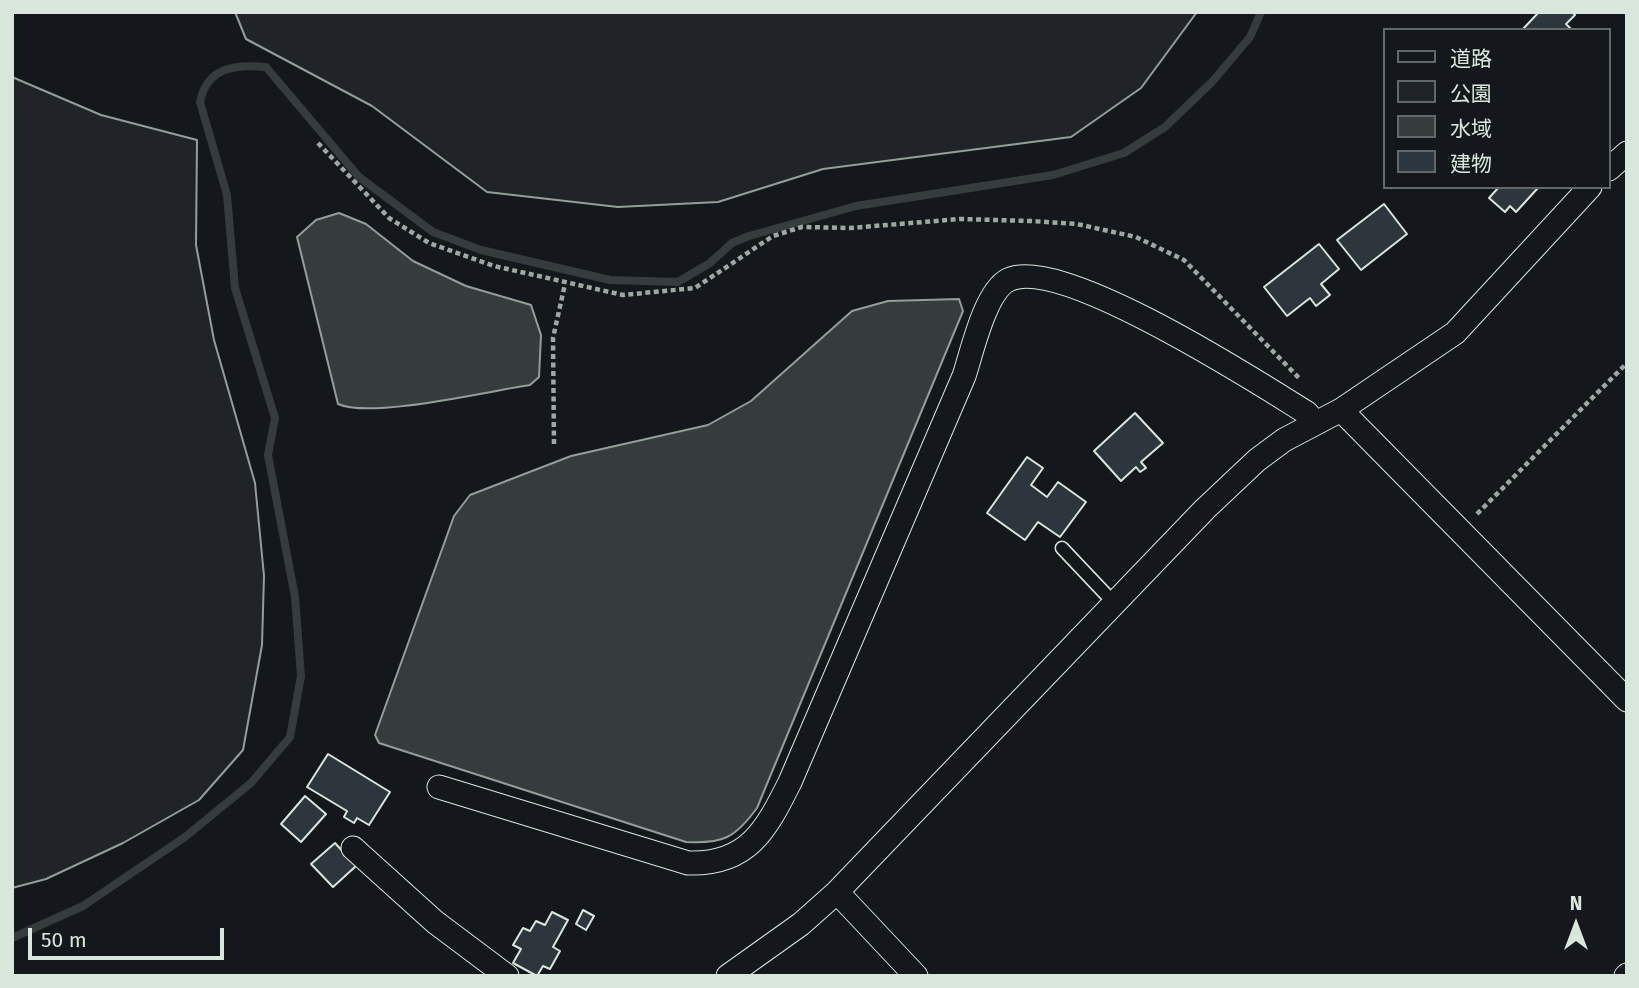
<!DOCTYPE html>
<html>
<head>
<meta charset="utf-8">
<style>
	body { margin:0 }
	#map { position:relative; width:1639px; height:988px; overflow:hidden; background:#14181c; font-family:"Fira Sans","Noto Sans JP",sans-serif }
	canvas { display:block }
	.frame { position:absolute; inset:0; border:14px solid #d8e6dc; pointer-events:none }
	.legend { position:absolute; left:1383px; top:28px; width:228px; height:161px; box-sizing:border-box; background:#14181c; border:2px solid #626a69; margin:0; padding:9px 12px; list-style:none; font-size:21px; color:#d8e6dc }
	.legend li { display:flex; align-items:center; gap:14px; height:35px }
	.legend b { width:35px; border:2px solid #626a69 }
	.north { position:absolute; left:1541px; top:890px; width:70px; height:70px; -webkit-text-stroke:5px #14181c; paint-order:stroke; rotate:0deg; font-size:19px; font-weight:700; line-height:28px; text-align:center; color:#d8e6dc }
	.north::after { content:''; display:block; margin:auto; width:24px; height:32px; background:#d8e6dc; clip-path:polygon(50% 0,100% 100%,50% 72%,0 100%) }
	.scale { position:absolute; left:28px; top:928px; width:196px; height:32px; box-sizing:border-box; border:4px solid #d8e6dc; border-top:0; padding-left:9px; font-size:21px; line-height:24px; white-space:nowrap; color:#d8e6dc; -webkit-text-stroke:5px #14181c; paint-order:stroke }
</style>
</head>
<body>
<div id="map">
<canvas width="1639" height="988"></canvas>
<div class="frame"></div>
<ul class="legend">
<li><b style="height:9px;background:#14181c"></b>道路</li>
<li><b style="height:19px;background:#202428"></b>公園</li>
<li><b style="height:19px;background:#363b3e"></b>水域</li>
<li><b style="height:19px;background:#2c363c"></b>建物</li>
</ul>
<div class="north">N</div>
<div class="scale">50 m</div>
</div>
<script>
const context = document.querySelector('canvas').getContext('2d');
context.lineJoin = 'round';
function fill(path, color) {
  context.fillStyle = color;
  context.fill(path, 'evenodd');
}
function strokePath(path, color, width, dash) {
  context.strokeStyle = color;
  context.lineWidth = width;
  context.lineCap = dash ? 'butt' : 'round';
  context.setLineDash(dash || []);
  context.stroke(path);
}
const green = new Path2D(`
	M235,12H1197L1141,88L1071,137L823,169L718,202L618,207L487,192L372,106L246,39Z
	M12,77L101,115L197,140L196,245L214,340L255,483L264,576L262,645L243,750L199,800L123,843L46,879L12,888Z`);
const water = new Path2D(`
	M339,213L366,224L413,261L466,286L531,305L541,335L539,377L530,385C489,391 371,419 338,404L297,237L316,220Z
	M959,299L963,311L757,808C735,838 723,844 686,842L379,743L375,735L454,516L470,495L571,456L708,425L751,401L852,311L888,301Z`);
const stream = new Path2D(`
	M12,938L83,906L185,837L251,783L290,737L301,676L295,597L268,455L275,418L235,288L227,195L200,102C207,67 235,64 266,67L359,177L433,232L481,250L610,280L678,282L710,263L732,243L749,236L856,206L1053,175L1124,153L1165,127L1212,82L1250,37L1261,12`);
const building = new Path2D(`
	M1539,12H1572L1575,15L1566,24L1571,29L1522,30Z
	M1499,187H1535L1537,189L1516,212L1510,206L1505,212L1489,198Z
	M1384,204L1407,234L1361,270L1337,240Z
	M1319,244L1339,269L1321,284L1330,295L1316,306L1310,298L1287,316L1264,287Z
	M1135,413L1163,443L1141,462L1146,468L1140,472L1136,467L1121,481L1094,451Z
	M1027,457L1043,468L1031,485L1047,497L1058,482L1086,502L1060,537L1038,522L1025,540L987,513Z
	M328,754L390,792L369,825L357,818L354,823L344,817L347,811L307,787Z
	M305,796L326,814L301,842L281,824Z
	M335,843L356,866L333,887L311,864Z
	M583,910L594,916L586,930L576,924Z
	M552,912L568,920L553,947L560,951L550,969L543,966L537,976L513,963L521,949L513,945L523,928L530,931L536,921L545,925Z`);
const path = new Path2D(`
	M318,143L389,218L429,243L494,266L623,295L695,288L773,236L802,227L850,228L960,219L1031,221L1077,224L1136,237L1184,260L1299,378
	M554,444L553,338L565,284
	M1477,514L1627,363`);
const service = new Path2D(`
	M1062,548L1115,604`);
const minor = new Path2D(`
	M1609,169L1627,153
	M1341,410L1627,700
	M439,787L688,863C748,865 766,830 790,782L964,376C972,352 985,292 1008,280C1061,255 1257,382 1307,413L1315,423
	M353,848L435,922L507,976
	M837,892L916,976
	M728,976L801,924L837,892L1205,509L1257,460L1284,440L1341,410L1455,333L1590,187
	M1626,976L1627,975`);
fill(green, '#202428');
strokePath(green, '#939e99', 2);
fill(water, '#363b3e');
strokePath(water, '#939e99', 2);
strokePath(stream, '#363b3e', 8);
fill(building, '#2c363c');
strokePath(building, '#d8e6dc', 2);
strokePath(service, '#d8e6dc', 15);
strokePath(minor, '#d8e6dc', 25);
strokePath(path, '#9da8a2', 4.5, [5, 3.5]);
strokePath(service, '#14181c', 12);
strokePath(minor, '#14181c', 23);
</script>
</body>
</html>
